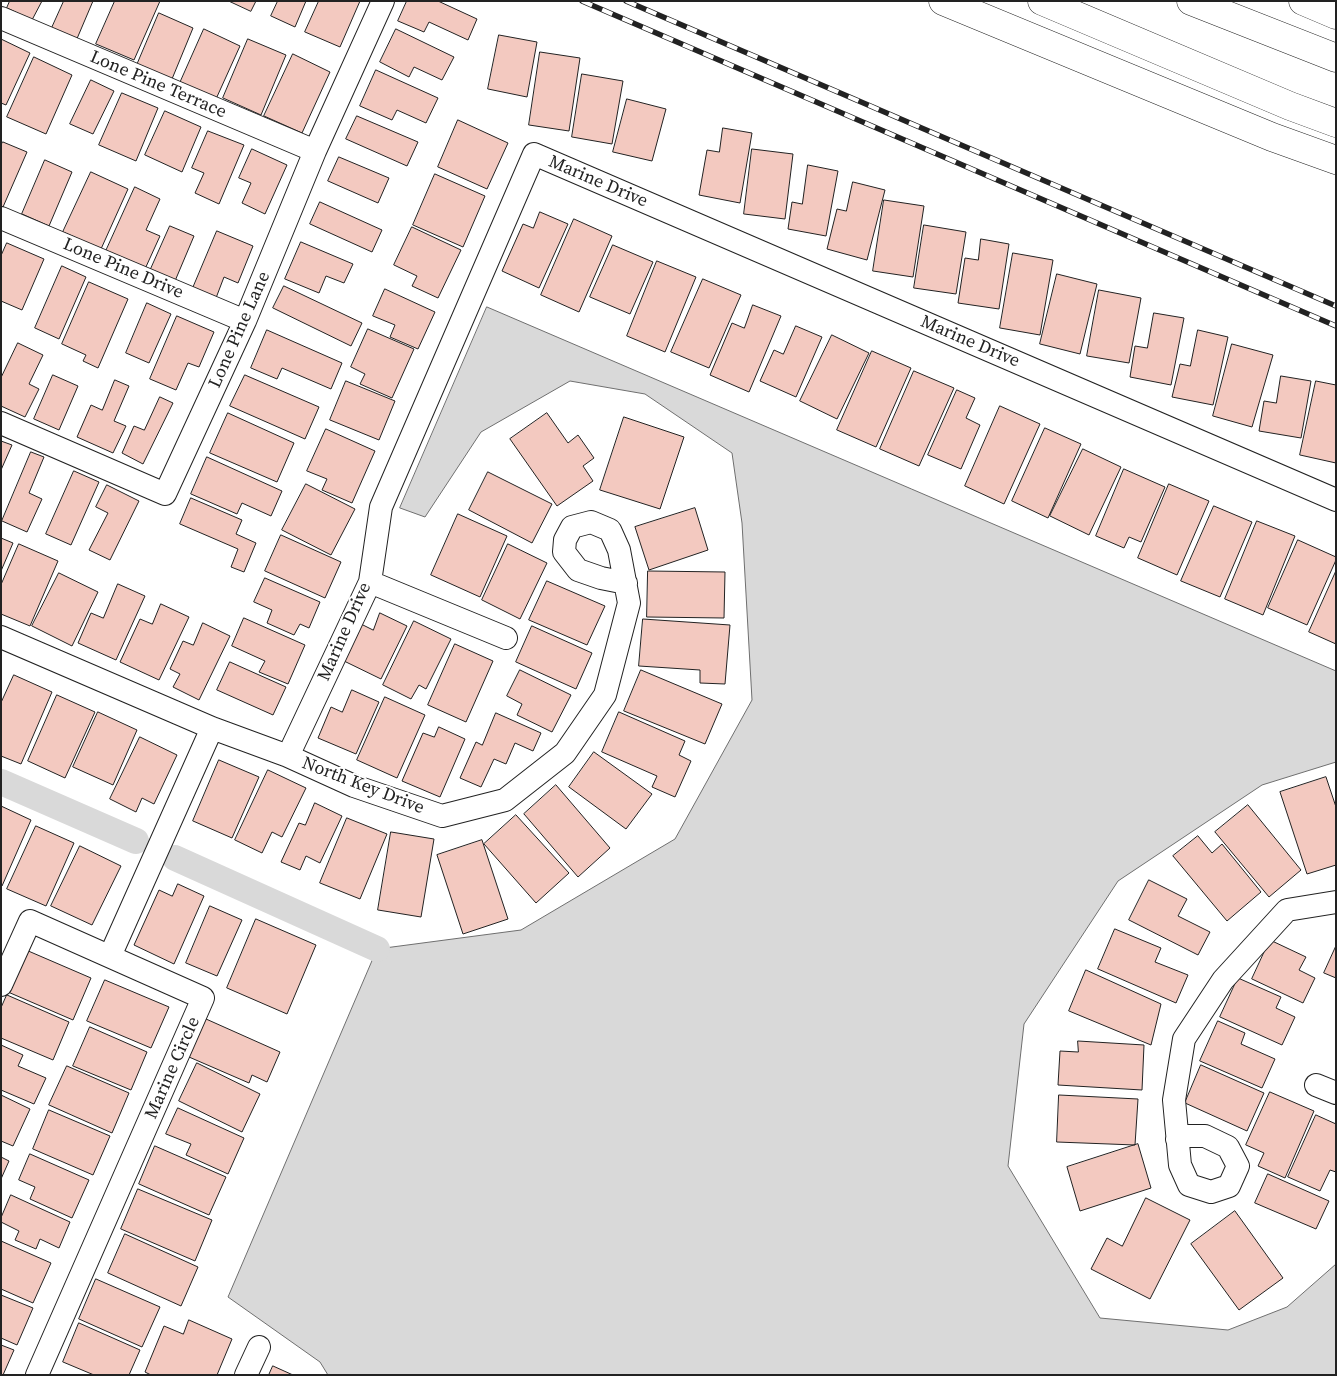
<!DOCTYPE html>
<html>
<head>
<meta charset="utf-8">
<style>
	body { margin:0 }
	#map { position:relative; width:1337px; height:1376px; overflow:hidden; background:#fff; font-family:"Source Serif 4",serif }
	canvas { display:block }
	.frame { position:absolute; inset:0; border:2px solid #222; pointer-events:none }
</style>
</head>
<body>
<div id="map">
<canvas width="1337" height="1376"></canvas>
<div class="frame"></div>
</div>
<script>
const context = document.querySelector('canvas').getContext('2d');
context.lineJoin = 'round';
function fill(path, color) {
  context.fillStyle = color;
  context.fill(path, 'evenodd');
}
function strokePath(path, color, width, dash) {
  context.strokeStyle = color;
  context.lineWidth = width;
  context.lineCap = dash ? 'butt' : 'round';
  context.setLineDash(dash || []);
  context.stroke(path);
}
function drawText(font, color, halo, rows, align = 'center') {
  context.font = font + ' "Source Serif 4",serif';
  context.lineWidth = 4;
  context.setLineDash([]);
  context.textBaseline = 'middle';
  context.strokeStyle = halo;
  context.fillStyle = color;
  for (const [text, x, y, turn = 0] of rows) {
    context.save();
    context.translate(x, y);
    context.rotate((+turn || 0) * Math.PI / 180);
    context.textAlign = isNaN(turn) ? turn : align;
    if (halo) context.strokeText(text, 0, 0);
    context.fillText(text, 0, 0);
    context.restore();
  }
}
const water = new Path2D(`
	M487,307L1336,671V762L1262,785L1118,881L1024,1024L1008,1166L1100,1318L1228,1330L1287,1307L1336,1264V1375H328L320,1362L228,1297L377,949L521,930L675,839L752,700L742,523L732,453L645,394L570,381L481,432L425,517L400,508Z`);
const canal = new Path2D(`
	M1,782L136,841
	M175,858L377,949`);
const building = new Path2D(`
	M10,1H42L32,20L7,8Z
	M64,1H93L76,41L51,30Z
	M115,1H160L134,60L96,44Z
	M229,1H256L251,11Z
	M278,1H306L295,27L271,16Z
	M319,1H360L340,47L305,32Z
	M407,1H438L477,19L468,40L429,22L424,32L398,21Z
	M159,13L193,28L172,79L137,65Z
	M204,29L240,46L216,99L180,83Z
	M396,29L454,57L442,80L414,67L409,77L380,62Z
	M499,35L537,42L527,97L488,89Z
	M1,39L30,53L6,105L1,103Z
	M248,39L286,55L261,115L223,98Z
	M540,52L580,58L569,131L529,125Z
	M293,54L330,72L302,133L264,116Z
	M34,57L72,75L46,134L7,117Z
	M376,70L438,98L426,123L397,110L392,120L360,106Z
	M582,74L623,81L612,144L572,137Z
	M91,80L114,91L93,134L70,124Z
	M122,93L158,108L136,161L99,145Z
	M627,99L666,109L652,161L613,152Z
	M165,111L201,127L182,172L145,155Z
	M357,116L418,142L407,166L346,139Z
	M458,120L508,143L487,189L438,167Z
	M723,128L752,133L740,203L699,195L707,150L719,152Z
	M208,131L244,145L219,204L195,193L204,173L192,168Z
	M3,142L27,152L3,207L1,206V145Z
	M252,149L287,165L265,214L242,203L251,183L239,178Z
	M752,149L793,154L785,219L744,214Z
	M339,157L389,178L378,203L328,181Z
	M45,160L72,172L49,226L22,214Z
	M808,165L838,171L826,236L788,229L792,202L802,204Z
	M91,172L128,189L101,249L63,232Z
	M435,174L485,196L463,247L413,225Z
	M853,182L885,190L867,260L827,249L837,209L846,211Z
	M135,187L160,199L146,230L160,236L145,269L106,251Z
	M884,200L924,206L913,277L873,271Z
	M320,202L382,230L372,252L310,224Z
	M540,212L568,224L539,288L502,271L523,224L533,228Z
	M574,219L612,236L579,312L541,295Z
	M924,225L966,232L956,294L914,288Z
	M170,226L194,236L175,281L150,271Z
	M412,227L461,250L438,298L412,286L417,276L394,265Z
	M217,231L253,246L238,283L224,277L216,298L193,288Z
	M981,239L1009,244L999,309L958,303L965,258L978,260Z
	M301,242L353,264L344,283L326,276L319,293L285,279Z
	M7,243L44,259L22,310L1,301V256Z
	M613,245L653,262L630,314L590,297Z
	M1013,253L1053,260L1040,335L1000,328Z
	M657,261L696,277L665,352L627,336Z
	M62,266L86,277L59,339L35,328Z
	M1057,274L1097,284L1080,354L1040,344Z
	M703,279L741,295L709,368L671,352Z
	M89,282L128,299L98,368L83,361L86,355L62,344Z
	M284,286L362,323L351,346L273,308Z
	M385,289L435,312L418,349L390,337L395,325L373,316Z
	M1099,290L1141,298L1129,363L1087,356Z
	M147,303L171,314L149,363L126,353Z
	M753,305L781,316L749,392L710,375L732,323L744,328Z
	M1154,313L1184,318L1171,385L1130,377L1135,346L1147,348Z
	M177,316L214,332L199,367L188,363L176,390L150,379Z
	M796,326L822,337L796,397L760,381L774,350L783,354Z
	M368,329L414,349L392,398L360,384L365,374L351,367Z
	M267,330L342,363L331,389L282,368L277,379L251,368Z
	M1198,330L1228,337L1213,405L1172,397L1180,364L1190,366Z
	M832,335L869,353L837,419L800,401Z
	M18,343L43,355L29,384L39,389L25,417L1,406V378Z
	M1232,344L1273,355L1252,427L1213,416Z
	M872,351L911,368L876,447L837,430Z
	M914,371L954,388L919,466L880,449Z
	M53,375L78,386L59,430L34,419Z
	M245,375L319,407L305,439L230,406Z
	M1281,376L1311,381L1301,438L1259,431L1264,401L1276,403Z
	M115,380L129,386L114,421L126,426L113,453L77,437L91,405L102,410Z
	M346,381L395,401L379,440L330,420Z
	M1316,381L1336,385V463L1300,455Z
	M957,390L975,398L966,418L980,425L961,469L928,455Z
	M160,397L173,403L143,464L122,453L134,426L144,430Z
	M1000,406L1040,424L1004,504L965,486Z
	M228,413L294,443L277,482L210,453Z
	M547,413L568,443L578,435L594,458L583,466L593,481L557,506L510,439Z
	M624,417L684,437L660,509L600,490Z
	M1045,428L1081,444L1048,518L1012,501Z
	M326,429L375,451L352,503L322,490L327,479L307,471Z
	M1,441L12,445L1,470Z
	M1083,449L1121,467L1089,535L1050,516Z
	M31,452L44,457L29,493L42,499L27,532L2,521Z
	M207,457L282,491L271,516L242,503L237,514L191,494Z
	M1124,469L1165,487L1141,542L1129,537L1124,548L1096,536Z
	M74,471L99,482L71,545L46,534Z
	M488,472L552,504L532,543L469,510Z
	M306,484L355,509L331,555L282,530Z
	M1169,484L1209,501L1177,575L1138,558Z
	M107,485L139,501L110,560L89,550L108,513L96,507Z
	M191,498L242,520L236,534L256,543L244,572L231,567L238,549L180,524Z
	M1214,506L1252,522L1220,597L1181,581Z
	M695,508L708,550L649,570L635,527Z
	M458,514L507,536L480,597L431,575Z
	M1257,521L1295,536L1263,615L1225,599Z
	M281,535L341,562L325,598L265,571Z
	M1,538L13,543L1,571Z
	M1298,540L1336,557V560L1307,625L1268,608Z
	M19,544L58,561L30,626L1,614V585Z
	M508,544L547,563L520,619L482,600Z
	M648,571L725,572L724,618L647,617Z
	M1336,571V644L1309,632Z
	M59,573L98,592L72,646L32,626Z
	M265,578L320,602L309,628L300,624L294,635L267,623L272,610L254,602Z
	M547,581L605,606L587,645L529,620Z
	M118,584L145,596L116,660L78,643L91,613L103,618Z
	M161,604L189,617L159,680L120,662L140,619L152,624Z
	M380,613L407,626L381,679L344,661L361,624L373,630Z
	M244,618L305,645L288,684L259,672L265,661L232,646Z
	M643,619L730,625L725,684L700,683V670L639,666Z
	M414,621L451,639L426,689L419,685L411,699L383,685Z
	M203,623L230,636L199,700L173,687L180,674L170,669L183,641L193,645Z
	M532,626L592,653L576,689L516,662Z
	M455,644L493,661L466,722L428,705Z
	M230,662L286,687L273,715L217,690Z
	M520,670L571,695L552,732L517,715L522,704L507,696Z
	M641,670L722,704L705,744L624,711Z
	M14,675L52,692L21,764L1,756V703Z
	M352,690L379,702L356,754L318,738L331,707L342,712Z
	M57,695L95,712L65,778L28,761Z
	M385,697L425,715L397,778L357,760Z
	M98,712L137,730L113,785L73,767Z
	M619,712L685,741L679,755L691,761L675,797L652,787L657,776L602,752Z
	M496,713L541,733L533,751L515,743L506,764L494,759L481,787L460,778L476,742L482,745Z
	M439,727L465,739L440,797L402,781L423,733L434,737Z
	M140,737L177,755L154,804L142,798L136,812L110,799Z
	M594,752L652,794L626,829L569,787Z
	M219,760L259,777L232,838L193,821Z
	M268,770L306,788L282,837L272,832L262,853L235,840Z
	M1326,777L1336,807V865L1307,874L1280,792Z
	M556,785L610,848L578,877L524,814Z
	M315,803L342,816L320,863L306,856L300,870L281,862L299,823L305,825Z
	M1248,805L1301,870L1269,897L1215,832Z
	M1,806L31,820L2,886H1Z
	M516,815L569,873L536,903L484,844Z
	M347,818L387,834L360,899L320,883Z
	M36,826L74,843L46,906L7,889Z
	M391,832L434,839L421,917L378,910Z
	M1198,836L1212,853L1222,844L1261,892L1227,921L1173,856Z
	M482,840L508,919L463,934L437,855Z
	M80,846L121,866L92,925L51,906Z
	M1149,880L1187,899L1178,916L1210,932L1198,955L1129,920Z
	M178,884L204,896L174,964L134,945L159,890L172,896Z
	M210,906L242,920L217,976L186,963Z
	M256,919L316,945L287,1014L227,988Z
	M1115,929L1161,948L1155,962L1188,975L1176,1003L1098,969Z
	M1270,940L1306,957L1299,970L1315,978L1303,1003L1252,979Z
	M1336,946V978L1324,973Z
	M26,950L91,978L73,1020L8,992Z
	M1086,970L1161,1004L1151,1045L1069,1011Z
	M1238,978L1281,997L1276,1008L1295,1017L1282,1045L1220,1017Z
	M105,980L169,1007L151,1048L87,1021Z
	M7,995L69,1022L53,1060L1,1038V1008Z
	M206,1019L280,1052L267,1082L252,1075L249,1083L189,1057Z
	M1218,1021L1245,1033L1241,1044L1275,1059L1262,1088L1200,1061Z
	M90,1027L147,1052L131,1090L73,1066Z
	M1078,1041L1144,1045L1142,1090L1058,1085L1060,1051L1078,1052Z
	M1,1045L23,1055L18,1066L46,1078L34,1104L1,1090Z
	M197,1063L260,1094L242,1132L179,1101Z
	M1201,1065L1264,1093L1247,1131L1185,1103Z
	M67,1066L129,1093L112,1133L49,1105Z
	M1270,1092L1314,1111L1285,1178L1258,1166L1264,1153L1246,1145Z
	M1,1095L30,1109L13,1146L1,1141Z
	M1059,1095L1138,1099L1135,1145L1057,1142Z
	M178,1108L244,1138L228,1174L186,1155L191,1144L166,1134Z
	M49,1110L110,1136L93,1175L33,1149Z
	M1316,1115L1336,1124V1172L1330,1170L1320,1191L1288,1177Z
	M1138,1144L1151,1188L1080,1211L1067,1167Z
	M155,1146L226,1177L209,1215L139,1184Z
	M30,1154L89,1180L72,1218L30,1199L35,1187L19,1180Z
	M1,1157L9,1161L1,1179Z
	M1268,1174L1329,1201L1316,1229L1255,1203Z
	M138,1189L212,1220L195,1261L121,1229Z
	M11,1195L70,1222L59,1248L40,1239L36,1249L15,1240L19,1231L1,1222V1218Z
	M1146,1198L1190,1220L1150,1299L1091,1269L1107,1238L1122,1246Z
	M1235,1211L1283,1278L1239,1310L1191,1244Z
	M125,1234L198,1267L181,1306L108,1273Z
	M1,1241L51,1263L33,1303L1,1289Z
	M96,1279L160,1307L142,1347L79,1319Z
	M1,1295L33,1308L17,1345L1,1338Z
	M189,1320L232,1339L217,1375H151L145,1372L164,1326L183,1334Z
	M79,1323L140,1350L129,1375H94L63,1362Z
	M1,1345L14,1350L3,1375H1Z
	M273,1366L293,1375H269Z`);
const street = new Path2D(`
	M1,18L315,151
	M1,218L245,321
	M1,423L165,494L245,321L315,151L383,1
	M370,582L506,638
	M1,637L212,728L288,756L354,786L442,816L505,800L565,753L605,695L629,603L619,550L610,530L591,522L572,527L565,540L564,552L578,570L601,578L626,583
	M288,756L370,582L381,507L534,154L1336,500
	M110,956L212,728
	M1,985L30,921L203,998L37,1375
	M1316,1085L1336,1093
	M1177,1139L1188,1136H1205L1228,1147L1238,1166L1229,1186L1211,1192L1189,1185L1180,1165L1174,1100L1184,1039L1223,980L1287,910L1336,902
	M246,1375L259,1347`);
const highway = new Path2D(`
	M943,1L1272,137L1336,160
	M1042,1L1290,106L1336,123
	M1191,1L1336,58
	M1303,1L1336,15`);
const rail = new Path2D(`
	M582,1L1336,326
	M626,1L1336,306`);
const streetNames = [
	["Lone Pine Terrace",158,85,23],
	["Marine Drive",598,182,23],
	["Lone Pine Drive",123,269,23],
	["Lone Pine Lane",240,330,-66],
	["Marine Drive",970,342,23],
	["Marine Drive",345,632,-66],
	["North Key Drive",363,786,21],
	["Marine Circle",173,1068,-66]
];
fill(water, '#d9d9d9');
strokePath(water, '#6f6f6f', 1);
strokePath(canal, '#d9d9d9', 26);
fill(building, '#f3c9c0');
strokePath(building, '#222', 1);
strokePath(street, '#222', 24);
strokePath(highway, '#222', 29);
strokePath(street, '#fff', 22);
strokePath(highway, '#fff', 28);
strokePath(rail, '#222', 5.5);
strokePath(rail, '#fff', 4, [11]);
drawText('18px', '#222', '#fff', streetNames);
</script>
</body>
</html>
